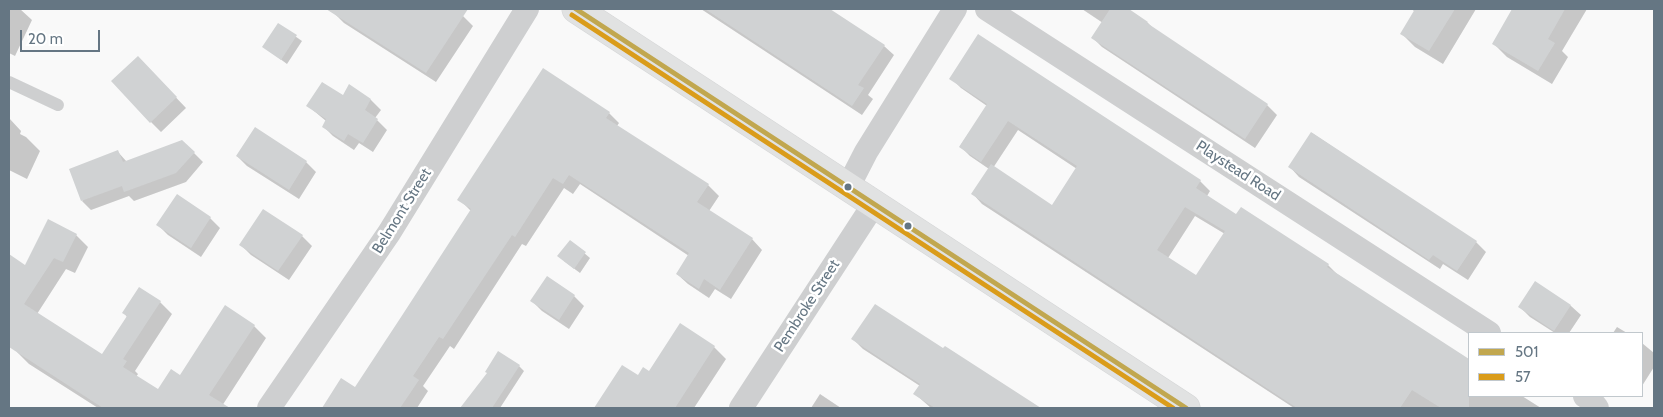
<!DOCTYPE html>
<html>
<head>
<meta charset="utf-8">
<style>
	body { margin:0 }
	#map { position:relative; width:1663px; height:417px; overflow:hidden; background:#f9f9f9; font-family:Cabin,sans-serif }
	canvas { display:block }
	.frame { position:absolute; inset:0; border:10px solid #657683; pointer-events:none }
	.legend { position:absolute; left:1468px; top:332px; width:175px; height:65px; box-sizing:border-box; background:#fff; border:1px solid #c1c8cd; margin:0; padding:6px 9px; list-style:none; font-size:15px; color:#657683 }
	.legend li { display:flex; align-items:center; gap:10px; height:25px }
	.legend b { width:25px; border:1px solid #c1c8cd }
	.scale { position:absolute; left:20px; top:30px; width:80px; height:22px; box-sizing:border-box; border:2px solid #657683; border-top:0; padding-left:6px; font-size:15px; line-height:18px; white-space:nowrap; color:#657683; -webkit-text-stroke:4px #fff; paint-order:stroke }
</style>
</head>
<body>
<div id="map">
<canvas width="1663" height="417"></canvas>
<div class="frame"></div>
<ul class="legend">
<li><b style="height:6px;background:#c1a74f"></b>501</li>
<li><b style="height:6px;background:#da9c1a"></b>57</li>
</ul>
<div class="scale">20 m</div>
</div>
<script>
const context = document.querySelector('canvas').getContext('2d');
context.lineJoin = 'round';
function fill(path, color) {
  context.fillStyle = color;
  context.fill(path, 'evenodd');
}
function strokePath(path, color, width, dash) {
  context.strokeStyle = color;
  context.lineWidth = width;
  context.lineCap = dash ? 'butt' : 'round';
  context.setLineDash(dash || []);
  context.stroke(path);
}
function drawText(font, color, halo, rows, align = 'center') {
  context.font = font + ' Cabin,sans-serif';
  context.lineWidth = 5;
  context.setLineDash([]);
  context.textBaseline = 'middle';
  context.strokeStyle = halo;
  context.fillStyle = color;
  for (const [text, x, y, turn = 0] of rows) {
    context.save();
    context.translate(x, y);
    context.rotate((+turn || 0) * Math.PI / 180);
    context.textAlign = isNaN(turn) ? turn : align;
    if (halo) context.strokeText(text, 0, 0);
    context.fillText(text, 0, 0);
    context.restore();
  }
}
const shadow = new Path2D(`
	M9,9H20L32,20L15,56L9,53Z
	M337,9H452L463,16L473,26L436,82L344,23L334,13Z
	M701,9H828L884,46L894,55L868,95L873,99L862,115Z
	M1082,9H1127L1148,23L1155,30L1267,105L1277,115L1255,148L1102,47L1093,38L1103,23Z
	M1412,9H1476L1443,64L1415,47L1402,34L1415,12Z
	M1514,9H1587L1562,51L1568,57L1552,84L1507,57L1493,43Z
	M279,25L302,41L287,64L264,47Z
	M979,36L1200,181L1210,191L1207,196L1236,216L1328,265L1337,274L1469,361V396H1522L1541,408H1294L982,204L973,194L989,169L970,156L960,146L987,106L961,88L951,78ZM1018,130L1077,169L1052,206L993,168ZM1195,216L1225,234L1196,277L1168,258Z
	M148,68L186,108L161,132L151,122Z
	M350,86L371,100L381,110L375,118L387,130L373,152L359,143L354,150L333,136L323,126L326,121L308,106L343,97Z
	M609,113L619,123L617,126L708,185L719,196L709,211L752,239L762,250L731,299L715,289L709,298L688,284L677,274L689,256L580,184L573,194L564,188L526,246L522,244L454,349L450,346L423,386L428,391L417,408H323L342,380L356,389L471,211L459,199Z
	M9,118L21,131L20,134L26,137L40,151L27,179L9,170Z
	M255,129L306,162L316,172L299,199L247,166L237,156Z
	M1312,133L1476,242L1486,252L1468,280L1443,264L1440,269L1299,177L1290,167Z
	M118,152L127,162L194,153L203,162L186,182L134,201L129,196L91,210L82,201Z
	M210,218L220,228L201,257L168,235L158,225Z
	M76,235L88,247L75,273L66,269L37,314L102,356L127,317L124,313L160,302L172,314L135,371L138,374L136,377L158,391L254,326L266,338L222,406L224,408H98L29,364L17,352L24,342L9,332V256L25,267Z
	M302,236L312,246L289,280L251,255L241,245Z
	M570,241L590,258L580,273L564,261Z
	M1536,283L1571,306L1581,315L1569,333H1555L1530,317L1520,307Z
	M574,296L584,306L569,329L542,311L532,301Z
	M681,325L714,347L726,359L694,408H596L623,367L638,376L649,373Z
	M1617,327L1627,333H1613Z
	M853,339L944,349L945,347L1039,408H931L915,394L920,386L863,349Z
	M1642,343L1654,353V367L1642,386Z
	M519,366L524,371L500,408H462L488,374Z
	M820,394L841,408H811Z`);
const building = new Path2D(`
	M326,9H468L426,73Z
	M705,9H830L885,45L858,85L864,88L852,106Z
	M1110,9H1129L1148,22L1147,23L1268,104L1245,139L1091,38Z
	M1415,9H1455L1429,51L1400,34Z
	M1512,9H1565L1548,39L1555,43L1538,71L1492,44Z
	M278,23L297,35L281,60L262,47Z
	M978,34L1201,180L1196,188L1236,214L1241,207L1329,264L1327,267L1469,359V408H1441L1412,390L1400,408H1297L971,194L991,164L1052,205L1077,166L1008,121L981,162L959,147L987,104L949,79ZM1185,207L1225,231L1196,275L1157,250Z
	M138,56L177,97L150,123L111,81Z
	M543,68L610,112L606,118L709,184L697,202L753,238L720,290L704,279L699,289L676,274L689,253L569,175L563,184L553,178L515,237L512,235L443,339L439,337L413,376L419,380L400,408H322L341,378L355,387L403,314L471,209L457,200Z
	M322,82L343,95L349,84L371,99L365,110L378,119L363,143L348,134L344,141L322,127L326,119L306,106Z
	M255,127L307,161L289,190L236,156Z
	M1311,132L1477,241L1457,271L1433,255L1429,260L1288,167Z
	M182,140L195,152L176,173L124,192L122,186L81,201L69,169L118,150L123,162Z
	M177,194L211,217L191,248L156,225Z
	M263,209L303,235L278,271L239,245Z
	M48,219L77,234L63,262L54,258L24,304L102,354L127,316L122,313L139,287L161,301L123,359L127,361L123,367L158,389L171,369L180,375L225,305L255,325L209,395L230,408H103L9,347V254L25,265Z
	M570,240L586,252L574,269L557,256Z
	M547,276L575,295L559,320L530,301Z
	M1535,281L1571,305L1554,331L1518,307Z
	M875,304L943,348L945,346L1041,408H935L913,394L920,384L851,339Z
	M680,323L715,346L675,408H594L622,365L638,375L643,367L649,371Z
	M498,351L520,365L492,408H460L487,373L485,372Z`);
const service = new Path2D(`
	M9,82L58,105`);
const minor = new Path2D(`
	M987,9L1489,333
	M848,187L866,152L955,9
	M1585,396L1590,399L1597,408
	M269,408L389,233L527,9
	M741,408L874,204`);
const secondary = new Path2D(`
	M576,9L1186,408`);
const bus1 = new Path2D(`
	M576,9L1186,408`);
const bus2 = new Path2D(`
	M572,15L1173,408`);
const markers = [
	[848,187,4.5,"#657683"],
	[908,226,4.5,"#657683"]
];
const streetNames = [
	["Playstead Road",1238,171,33],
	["Belmont Street",402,211,-58],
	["Pembroke Street",807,306,-57]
];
fill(shadow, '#0003');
fill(building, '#d0d2d3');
strokePath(secondary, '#d5d6d7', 29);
strokePath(service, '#cecfd0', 12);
strokePath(minor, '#cecfd0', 24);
strokePath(secondary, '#e1e2e2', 28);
strokePath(bus1, '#c1a74f', 5);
strokePath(bus2, '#da9c1a', 5);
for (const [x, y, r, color] of markers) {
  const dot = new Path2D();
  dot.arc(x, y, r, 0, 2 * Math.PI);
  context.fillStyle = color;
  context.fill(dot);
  strokePath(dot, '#fff', 2);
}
drawText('15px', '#657683', '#fff', streetNames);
</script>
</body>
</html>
